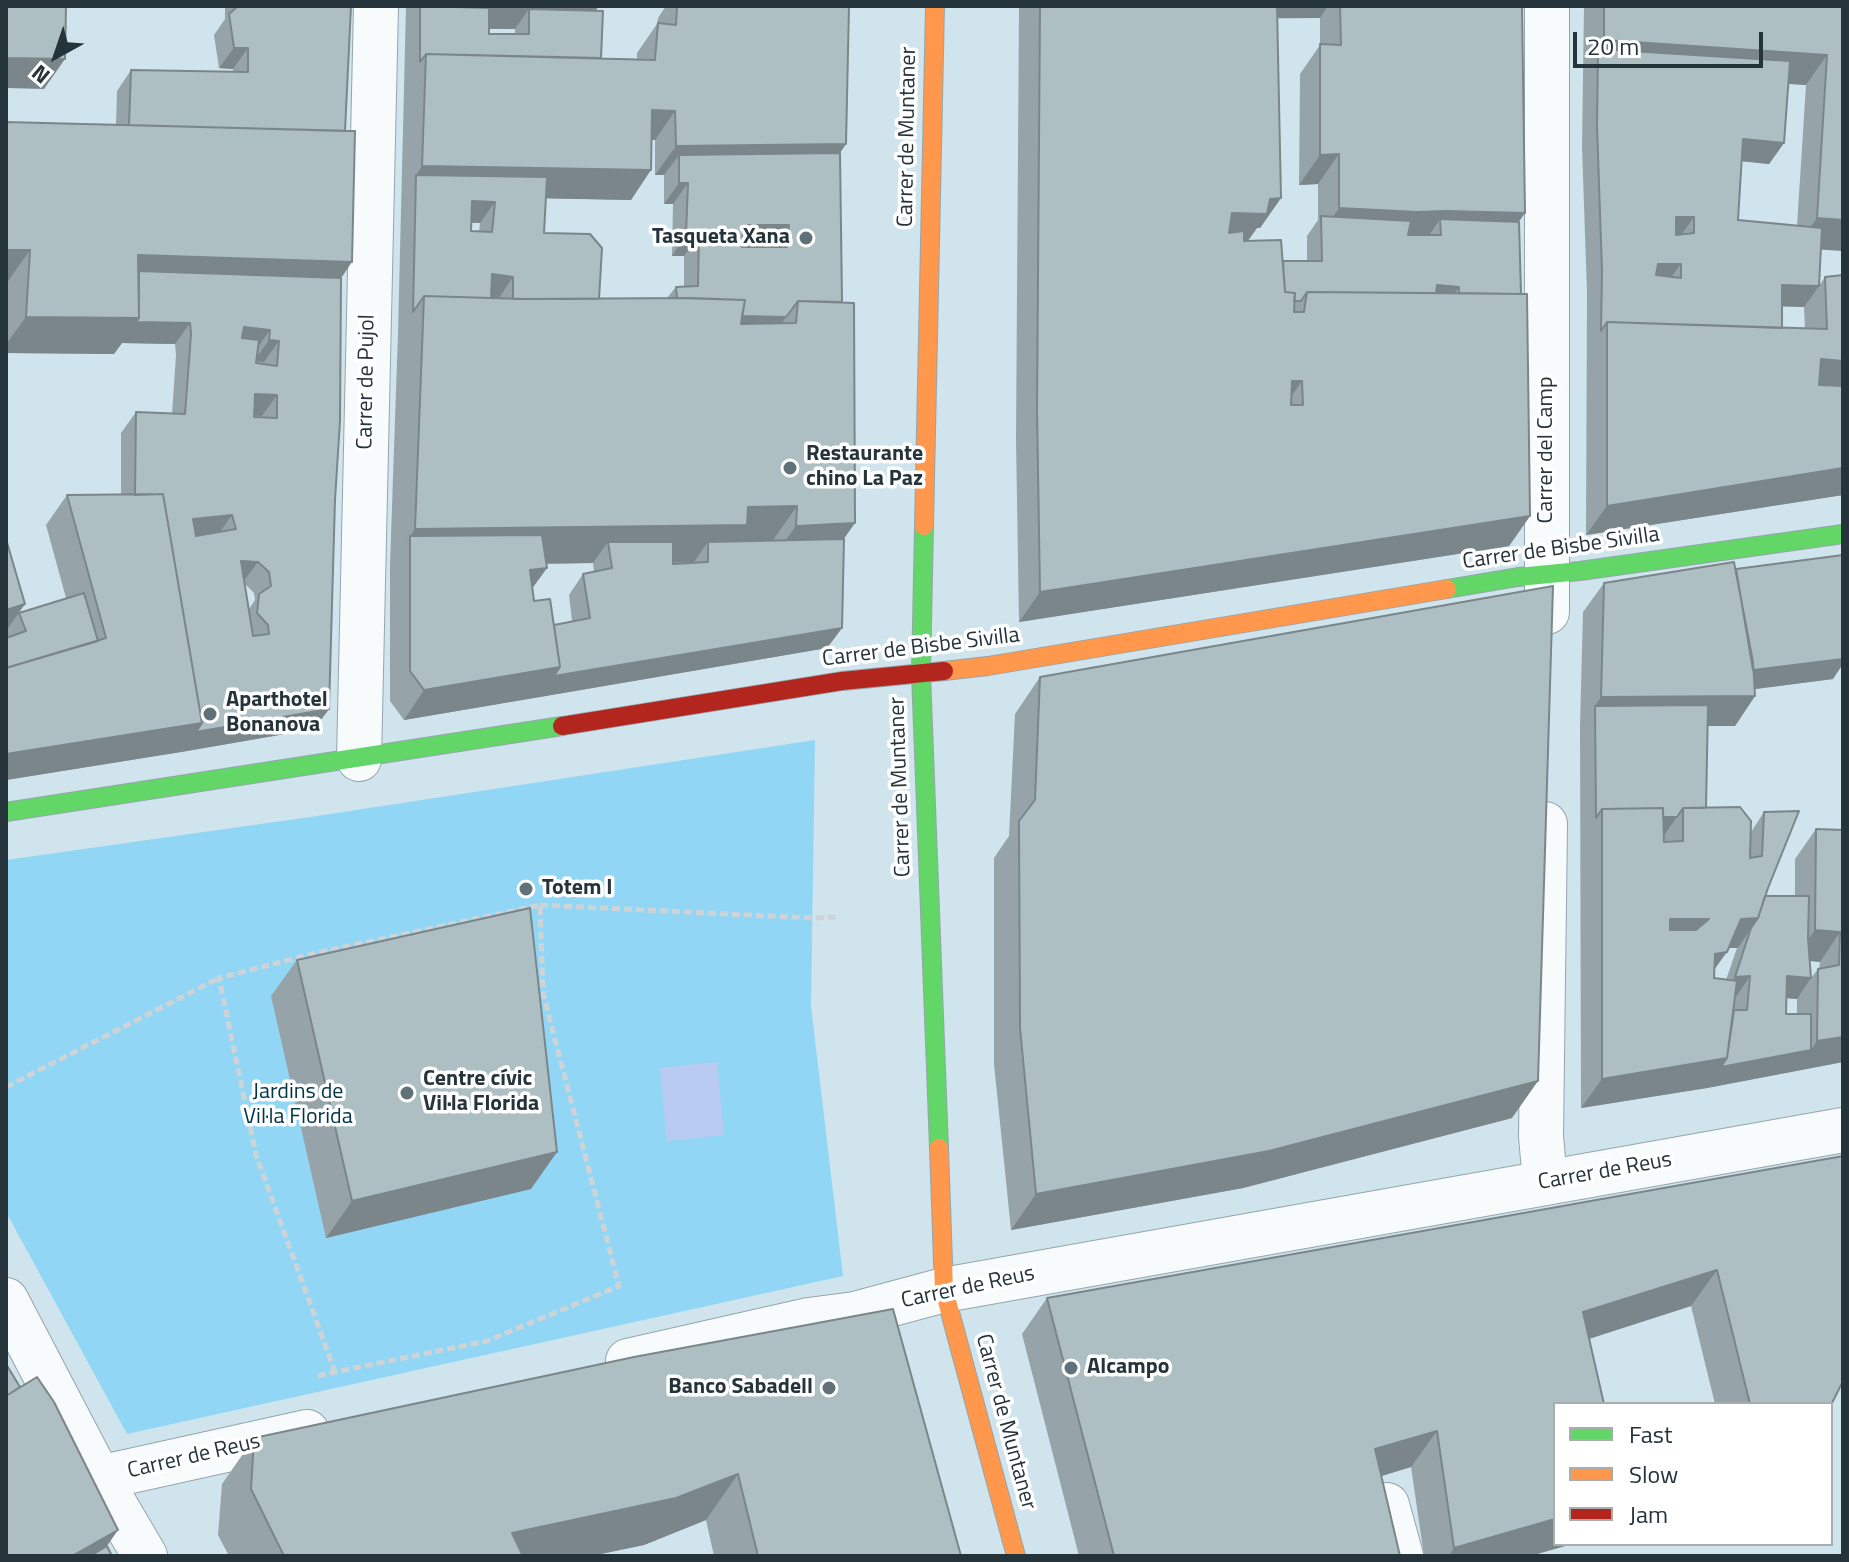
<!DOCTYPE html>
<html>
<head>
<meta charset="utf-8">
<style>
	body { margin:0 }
	#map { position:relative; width:1849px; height:1562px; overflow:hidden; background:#d0e4ed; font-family:"Titillium Web",sans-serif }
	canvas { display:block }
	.frame { position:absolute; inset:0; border:8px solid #25333a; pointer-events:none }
	.legend { position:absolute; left:1553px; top:1402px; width:280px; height:144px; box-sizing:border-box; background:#fff; border:2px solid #a8adb0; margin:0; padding:10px 14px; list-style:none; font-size:24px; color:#25333a }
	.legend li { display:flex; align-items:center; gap:16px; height:40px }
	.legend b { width:40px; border:2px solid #a8adb0 }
	.north { position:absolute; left:16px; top:16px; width:80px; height:80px; -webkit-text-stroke:6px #fff; paint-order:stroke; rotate:220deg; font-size:22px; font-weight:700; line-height:32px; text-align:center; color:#25333a }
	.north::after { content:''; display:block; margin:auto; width:28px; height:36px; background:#25333a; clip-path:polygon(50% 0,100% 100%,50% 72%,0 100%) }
	.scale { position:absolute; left:1573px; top:32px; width:190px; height:36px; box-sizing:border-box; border:4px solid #25333a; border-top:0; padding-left:10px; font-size:24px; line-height:28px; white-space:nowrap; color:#25333a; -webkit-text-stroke:6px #fff; paint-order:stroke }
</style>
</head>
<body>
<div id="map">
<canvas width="1849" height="1562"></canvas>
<div class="frame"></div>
<ul class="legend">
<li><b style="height:10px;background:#63d668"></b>Fast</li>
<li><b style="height:10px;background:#ff974d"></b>Slow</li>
<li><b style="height:10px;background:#b3261e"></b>Jam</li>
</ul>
<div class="north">N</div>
<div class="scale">20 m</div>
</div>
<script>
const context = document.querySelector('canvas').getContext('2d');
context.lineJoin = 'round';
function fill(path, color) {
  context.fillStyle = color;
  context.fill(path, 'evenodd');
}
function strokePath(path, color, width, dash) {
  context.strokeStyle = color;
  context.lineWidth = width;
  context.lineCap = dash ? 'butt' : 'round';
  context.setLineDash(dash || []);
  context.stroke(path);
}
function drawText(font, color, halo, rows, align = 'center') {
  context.font = font + ' "Titillium Web",sans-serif';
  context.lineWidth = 7;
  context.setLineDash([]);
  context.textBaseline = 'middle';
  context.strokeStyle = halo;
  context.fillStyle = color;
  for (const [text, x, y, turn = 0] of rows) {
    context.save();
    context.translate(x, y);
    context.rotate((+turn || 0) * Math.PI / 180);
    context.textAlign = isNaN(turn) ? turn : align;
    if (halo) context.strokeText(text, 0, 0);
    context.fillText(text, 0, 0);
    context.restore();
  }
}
const green = new Path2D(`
	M815,740L811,1006L843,1276L127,1434L6,1212V860L317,816Z`);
const water = new Path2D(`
	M717,1062L724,1135L667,1141L660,1068Z`);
const path = new Path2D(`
	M540,905L813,918L836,917
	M6,1087L219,978
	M318,1376L335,1372L487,1341L619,1286L543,993L540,905L320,952L219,978L256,1155L335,1372`);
const street = new Path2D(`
	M1547,6V612
	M359,759L376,6
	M1545,824L1541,1136L1545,1182
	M6,1300L99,1478L145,1556
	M628,1361L809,1320L855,1314L944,1290L1843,1130
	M99,1478L307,1432
	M1387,1505L1401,1556`);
const fast = new Path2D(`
	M924,526L921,674L939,1148
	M1447,589L1518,577L1580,571L1843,534
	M6,812C191,782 377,756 562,726`);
const slow = new Path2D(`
	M924,526L935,6
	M944,671L988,666L1447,589
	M939,1148L944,1290L1016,1556`);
const jam = new Path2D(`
	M562,726L842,681L944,671`);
const wall = new Path2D(`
	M225,6H351L345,131L329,709L314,729L181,752L6,780V539L19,613L66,598L46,525L67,495H121V433L136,412L172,414L176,355L175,344L122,343L114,354L6,353V122L116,125L117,91L131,70L233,72V69L219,68L214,35L225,19ZM245,584L254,593L255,600L249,609Z
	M406,6H599L595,11L601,58L637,59V53L657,24L658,18L666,6H849L840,153L844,539L842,628L827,648L404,720L390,701V565L398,333ZM489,29H515V34H489ZM652,140H655V175H664V204H673L672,256H684V286L676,287L667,298L599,299L544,233L546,198L631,200ZM471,223H480L479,232L471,231ZM742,246H774L742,247ZM593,563L594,571L583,574L569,595L572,621L554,625L534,601L532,588L547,568L546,564Z
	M1019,6H1522L1519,222L1530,516L1509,546L1019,622L1016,439ZM1277,18H1320V45L1300,74L1299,185L1318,184V220L1307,236V261H1283L1248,241L1257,228H1260L1281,198Z
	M1584,6H1843L1821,250L1819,286L1825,277L1843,275V495L1586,535L1587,292L1582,147ZM1788,84L1806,85L1797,226L1738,220L1742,161L1769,164L1784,143ZM1782,306L1804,307L1805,329L1782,328Z
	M1736,569L1833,679L1755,689V696L1735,726H1707L1706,808L1751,832L1764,812L1765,896H1795V859L1816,829L1843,830V1062L1707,1088L1581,1108L1580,726L1583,612L1604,583ZM1728,948H1737L1726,980L1714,978V970ZM1810,961L1820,962L1819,969H1818L1811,978ZM1786,998L1797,999V1014H1786Z
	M1040,677L1512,1118L1243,1188L1011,1230L994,1064V858L1009,836L1015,714Z
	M297,960L531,1189L326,1238L271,996Z
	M1843,1156V1381L1831,1404H1715L1691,1306L1589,1339L1555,1544H1572L1530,1556H1424L1411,1467L1381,1476L1400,1556H1079L1022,1334L1047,1298Z
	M634,1357L961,1556H714L706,1520L644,1545L591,1556H229L218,1535L222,1484L254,1438Z`);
const shadedWall = new Path2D(`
	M420,6H599L581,31L529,9L515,29L420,28Z
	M1040,6H1328L1320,18L1040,20Z
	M1604,40L1827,55L1806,85L1598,70V49Z
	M234,48H248L233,69L219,68Z
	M6,58L65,59L44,89L6,88Z
	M652,110L675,111L655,140H631Z
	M1743,139L1784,143L1769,164L1729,160Z
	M846,144L826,174L679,155L664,175H655L676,146Z
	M1339,154L1318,184L1299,185L1320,155Z
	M422,166L651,170L631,200L416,196V175Z
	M679,183H688L673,204H664Z
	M1281,198L1260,228H1257L1246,243H1212L1232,213L1270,199Z
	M472,201L495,202L480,223L458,222Z
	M1339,208L1446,211L1525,213L1504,243L1440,219L1426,240L1322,233Z
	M1676,217H1694L1679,238H1661Z
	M1817,218L1843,220V251L1796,248Z
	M743,225H789L774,246H728Z
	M686,235H699L684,256H672Z
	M30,250L6,284V251Z
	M138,255L352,262L327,299L127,271Z
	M1658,264H1681L1666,284H1643Z
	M492,274L513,277L499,298L477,295Z
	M1437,285L1459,287L1444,308L1433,307Z
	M1782,285L1819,286L1804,307L1767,306Z
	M679,314L786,317L772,338Z
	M26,317L139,318L190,323L175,344L122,343L114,354L6,353V344Z
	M244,327L270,330L255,351L229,348Z
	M269,340L279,341L264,362L254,361Z
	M1821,359L1843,361V382L1836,392L1801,389Z
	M1292,381H1302L1281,411Z
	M255,394L277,395L262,416L240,415Z
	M1843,468V495L1586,535L1607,506Z
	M797,506L771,543L708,542L694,562L611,563L608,542L593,563L410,565V536L390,565L415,529L748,507Z
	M232,515L217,536L178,540L193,519Z
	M1530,516L1509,546L1019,622L1040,592Z
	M855,523L829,560L770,562L796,526Z
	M241,561L258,562L243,582Z
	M547,568L526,597L530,570Z
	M25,604L6,631V610Z
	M842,628L827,648L540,697L554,676Z
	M1843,659V664L1833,679L1732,692L1747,671Z
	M560,667L540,697L404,720L424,690Z
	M1755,696L1735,726H1595V706L1601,697Z
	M329,709L314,729L181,752L6,780V754L202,723Z
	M1602,817H1677L1662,838Z
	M1758,918L1738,948H1720L1741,919Z
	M1670,919H1709L1688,949H1650Z
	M1815,930L1840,932L1820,962L1794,959Z
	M1727,952L1706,981L1715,954Z
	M1750,976L1736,997L1720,998L1735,977Z
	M1787,976L1811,978L1797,999L1772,997Z
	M1843,1037V1062L1707,1088L1581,1108L1602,1079L1727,1058L1811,1050L1817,1041Z
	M1538,1081L1512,1118L1243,1188L1011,1230L1036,1194Z
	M557,1152L531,1189L326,1238L352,1201Z
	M1717,1270L1691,1306L1557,1349L1583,1312Z
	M1437,1431L1411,1467L1349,1486L1375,1449Z
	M738,1474L706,1520L644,1545L591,1556H496L512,1533Z
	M1555,1519V1544H1572L1530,1556H1449L1454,1548Z
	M118,1530L100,1556H72Z`);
const building = new Path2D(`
	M6,6H66L65,59L6,58Z
	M238,6H351L345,131L129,125L131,70L248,72V48H234L229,14Z
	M420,6L489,8V34H529V9L603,11L601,58L426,54L420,62Z
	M677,6H849L846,144L676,146L675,111L652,110L651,170L422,166L426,54L655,60L658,23L676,25Z
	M1040,6H1277L1281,198L1270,199L1267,214L1232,213L1229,233L1244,231V241L1281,240L1285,292L1295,293L1294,312H1304L1307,292L1527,294L1530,516L1040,592L1037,410ZM1292,381H1302L1303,405H1291Z
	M1340,6H1522L1525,213L1446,211L1417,212L1339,208V154L1320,155V44L1341,45Z
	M1604,6H1843V220L1817,218L1827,55L1604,40Z
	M1598,49L1790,61L1784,143L1743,139L1738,220L1822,228L1819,286L1782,285V328L1607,322L1601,331L1602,271L1597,126ZM1676,217H1694V233L1676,235ZM1658,264H1681V278L1656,275Z
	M6,122L355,131L352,262L138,255L139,318L26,317L30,250H6Z
	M840,153L842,302L798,301L786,317L742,316L745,300L677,298L676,287L698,286L699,235H686L688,183H679V155ZM743,225H789L787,247H742Z
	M416,175L547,177L544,233L590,234L602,248L599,299H513V277L492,274L491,298L424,296L413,312ZM472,201L495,202L492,232L471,231Z
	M1321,216L1411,221L1408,235H1441L1440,219L1519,222L1521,294L1459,293V287L1437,285L1436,293L1307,292L1301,301H1294L1295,293L1285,292L1283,261H1322Z
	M139,271L341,278L340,421L335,500L329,709L196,732L202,723L163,494L135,495L136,412L185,414L191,334L190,323L136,322L139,318ZM244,327L270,330L269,340L279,341L277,366L256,363L259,340L242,338ZM255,394L277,395V418L254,417ZM232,515L236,529L196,536L193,519ZM241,561L258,562L269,572L271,586L259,594L257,613L268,625L269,634L253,636Z
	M1843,275V361L1821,359L1819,385L1843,386V468L1607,506V322L1827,329L1825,277Z
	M424,296L524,299L690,298L745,300L741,324L796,323L798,301L854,303L855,523L796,526L797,506L748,507L747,525L415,529Z
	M163,494L202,723L6,754V668L106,638L67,495Z
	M542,535L547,568L530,570L534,601L550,599L560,667L424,690L410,671V536Z
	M6,539L25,604L6,610Z
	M844,539L842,628L554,676L560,667L554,625L590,618L583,574L612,568L608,542H673V564L708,562V542Z
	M1843,555V659L1753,670L1736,569Z
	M1734,562L1753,662L1755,696L1601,697L1604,583Z
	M1553,586L1538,1081L1269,1151L1036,1194L1020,1028L1019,821L1035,800L1040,677Z
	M84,593L98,641L6,668V638L26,631L19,613Z
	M1708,705L1706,808H1683L1677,817H1663V808L1602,809L1596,818L1595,706Z
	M1740,807L1751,821L1750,858L1762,856L1764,812L1799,811L1768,888L1758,918L1741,919L1727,952L1715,954L1714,978L1737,981L1727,1058L1602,1079V809L1663,808L1664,842L1683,841V808ZM1670,919H1709L1696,930H1670Z
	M1816,829L1843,830V1037L1817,1041L1818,969L1839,965L1840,932L1815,930Z
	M1765,896H1809L1808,938L1811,978L1787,976L1786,1014H1811V1050L1721,1067L1727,1058L1734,1010H1747L1750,976L1735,977L1751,928L1758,918Z
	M530,908L557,1152L352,1201L297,960Z
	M1843,1156V1381L1832,1403L1827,1404H1750L1717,1270L1583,1312L1604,1404H1555V1519L1454,1548L1437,1431L1375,1449L1400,1556H1114L1047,1298Z
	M893,1309L961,1556H758L738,1474L676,1498L512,1533L523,1556H284L251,1489L254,1438L634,1357Z
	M6,1364L20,1387L6,1396Z
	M37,1377L54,1402L118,1530L72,1556H6V1396Z
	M107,1546L112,1556H90Z`);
const markers = [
	[806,238,8,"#617179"],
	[790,468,8,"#617179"],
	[210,714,8,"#617179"],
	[526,889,8,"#617179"],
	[407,1093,8,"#617179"],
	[1071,1368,8,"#617179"],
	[829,1388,8,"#617179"]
];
const streetNames = [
	["Carrer de Muntaner",908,137,-89],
	["Carrer de Pujol",367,382,-89],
	["Carrer del Camp",1547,450,-90],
	["Carrer de Bisbe Sivilla",1561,549,-8],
	["Carrer de Bisbe Sivilla",921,648,-7],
	["Carrer de Muntaner",901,787,-92],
	["Carrer de Reus",1605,1172,-10],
	["Carrer de Reus",968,1288,-12],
	["Carrer de Muntaner",1005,1422,75],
	["Carrer de Reus",194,1457,-13]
];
const poiNames = [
	["Tasqueta Xana",790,238,"right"],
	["Restaurante",806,455],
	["chino La Paz",806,480],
	["Aparthotel",226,701],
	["Bonanova",226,726],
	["Totem I",542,889],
	["Centre cívic",423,1080],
	["Vil·la Florida",423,1105],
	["Alcampo",1087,1368],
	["Banco Sabadell",813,1388,"right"]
];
const parkNames = [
	["Jardins de",298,1093],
	["Vil·la Florida",298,1118]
];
fill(green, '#91d7f5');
fill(water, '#b9cbf1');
strokePath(street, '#95a5ac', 46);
strokePath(fast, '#95a5ac', 20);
strokePath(slow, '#95a5ac', 20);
strokePath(jam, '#95a5ac', 20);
strokePath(path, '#cdd3d6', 5, [8, 4]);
strokePath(street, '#f8fbfc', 44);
strokePath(fast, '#63d668', 18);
strokePath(slow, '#ff974d', 18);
strokePath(jam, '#b3261e', 18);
fill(wall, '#96a4a9');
fill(shadedWall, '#7a8689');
fill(building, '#aebfc4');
strokePath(building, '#7a8689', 2);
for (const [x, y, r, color] of markers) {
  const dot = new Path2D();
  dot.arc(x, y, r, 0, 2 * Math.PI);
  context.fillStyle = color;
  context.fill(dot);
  strokePath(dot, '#fff', 3);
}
drawText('22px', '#25333a', '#fff', streetNames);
drawText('bold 22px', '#25333a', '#fff', poiNames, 'left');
drawText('22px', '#003548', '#fff', parkNames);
</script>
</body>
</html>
